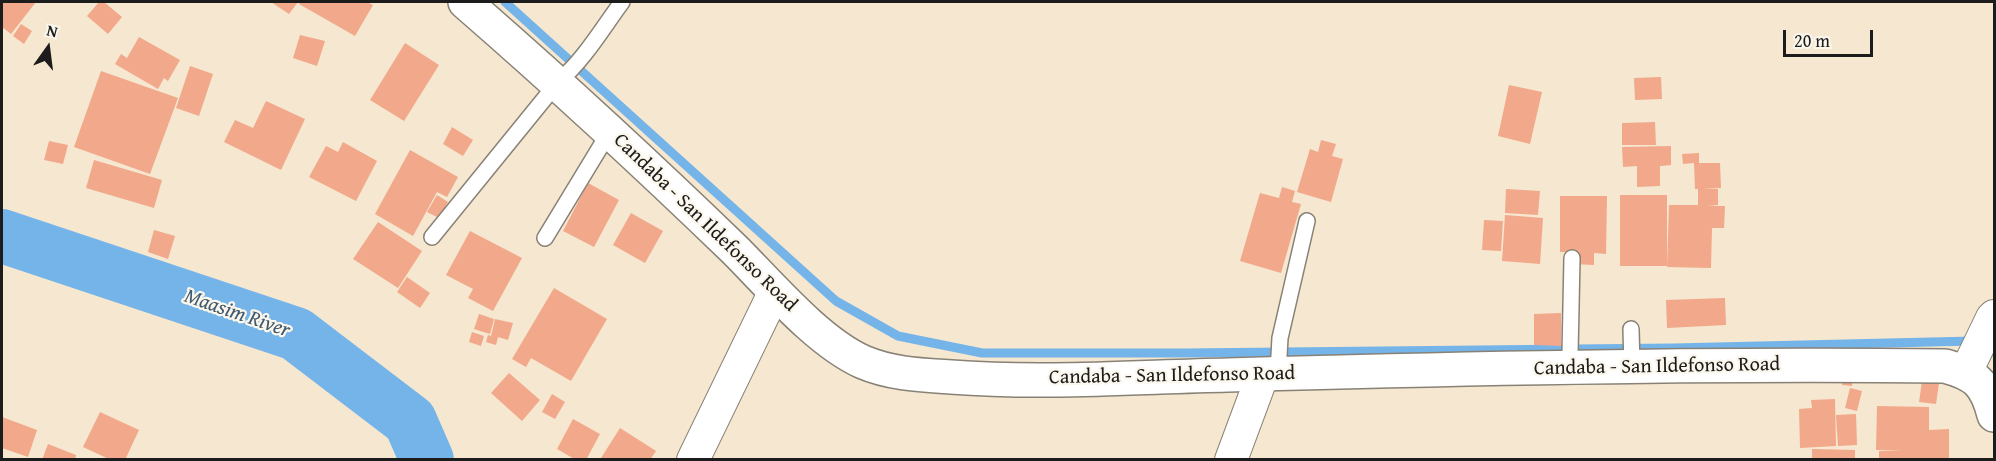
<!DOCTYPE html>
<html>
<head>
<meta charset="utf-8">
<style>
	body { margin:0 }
	#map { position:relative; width:1996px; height:461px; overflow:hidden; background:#f5e7d0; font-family:"Gentium Book Plus",serif }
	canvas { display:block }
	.frame { position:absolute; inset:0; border:3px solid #1c1c1c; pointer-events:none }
	.north { position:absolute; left:18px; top:18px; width:60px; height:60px; -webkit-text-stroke:4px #fbf7ec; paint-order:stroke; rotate:14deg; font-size:16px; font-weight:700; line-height:24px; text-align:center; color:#1c1c1c }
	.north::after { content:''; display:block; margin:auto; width:21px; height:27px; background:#1c1c1c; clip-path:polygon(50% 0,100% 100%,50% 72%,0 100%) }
	.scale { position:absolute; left:1783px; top:30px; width:90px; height:27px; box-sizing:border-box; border:3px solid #1c1c1c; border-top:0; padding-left:8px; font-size:18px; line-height:21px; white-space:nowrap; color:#1c1c1c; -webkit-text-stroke:4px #fbf7ec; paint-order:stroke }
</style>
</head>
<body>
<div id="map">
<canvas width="1996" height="461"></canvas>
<div class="frame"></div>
<div class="north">N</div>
<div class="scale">20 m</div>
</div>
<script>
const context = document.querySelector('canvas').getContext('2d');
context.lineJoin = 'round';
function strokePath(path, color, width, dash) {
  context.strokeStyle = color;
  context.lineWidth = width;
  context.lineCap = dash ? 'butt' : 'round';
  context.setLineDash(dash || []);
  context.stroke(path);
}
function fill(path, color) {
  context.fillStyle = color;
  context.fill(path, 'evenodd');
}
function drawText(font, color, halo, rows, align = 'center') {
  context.font = font + ' "Gentium Book Plus",serif';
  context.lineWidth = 4.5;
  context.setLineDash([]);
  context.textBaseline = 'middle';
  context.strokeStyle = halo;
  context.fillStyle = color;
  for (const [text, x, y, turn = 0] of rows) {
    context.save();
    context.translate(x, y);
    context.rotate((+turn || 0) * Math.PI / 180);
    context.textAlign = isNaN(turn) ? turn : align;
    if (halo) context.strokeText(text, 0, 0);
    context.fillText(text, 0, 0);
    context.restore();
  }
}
const stream = new Path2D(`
	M505,2L836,301L898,336L982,353H1186L1674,348L1974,341`);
const river = new Path2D(`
	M2,236L296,334L410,421L427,460`);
const building = new Path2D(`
	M2,2H36L11,34L2,27Z
	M99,2H104L122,17L108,34L87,16Z
	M271,2H298L289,14Z
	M300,2H367L373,5L355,36L299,4Z
	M21,24L32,31L24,44L13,36Z
	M300,35L325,41L317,66L293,58Z
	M139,37L180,60L168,81L164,78L158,89L115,64L121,54L127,58Z
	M405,43L439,65L404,121L370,100Z
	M190,66L213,74L199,116L176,108Z
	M101,71L178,98L150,174L74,147Z
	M1661,77L1662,99L1635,100L1634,78Z
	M1509,85L1542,92L1530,144L1498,136Z
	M266,101L305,119L281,170L224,142L235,120L253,128Z
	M1655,122L1656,145H1622V123Z
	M452,127L473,140L463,156L443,144Z
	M1321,140L1336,144L1332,156L1343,159L1331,202L1297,192L1310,149L1318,152Z
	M49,141L68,145L63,164L44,160Z
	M343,142L377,161L356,201L309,177L326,146L338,152Z
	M1671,146V165L1660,166V186L1637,187V166L1623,167L1622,147Z
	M410,150L458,177L447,197L437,192L413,236L375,214Z
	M1699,153V163H1720L1721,188L1703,189H1718V205L1707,206H1725L1724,228H1712L1711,268L1667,267L1669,205H1698V189H1695L1694,163L1683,164L1682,154Z
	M94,160L162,180L154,208L86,188Z
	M588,183L619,200L594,247L563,231Z
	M1282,187L1295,191L1292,202L1301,204L1281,273L1240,261L1260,193L1279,198Z
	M1506,189L1540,191L1538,215L1505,213Z
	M437,195L448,202L439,218L427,212Z
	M1620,195H1667V266H1620Z
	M1560,196H1607L1606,254L1594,253V265L1573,264V252H1560Z
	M631,213L663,231L645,263L613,245Z
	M1505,215L1543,218L1540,264L1502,261Z
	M1484,220L1503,221L1501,251L1482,250Z
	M378,222L422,251L398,288L353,259Z
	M154,230L175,236L168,259L148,252Z
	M470,231L522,258L493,311L468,298L473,289L446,275Z
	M407,277L430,293L420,308L397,292Z
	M554,288L607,319L571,381L531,358L526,367L512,359Z
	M1725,298L1726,325L1667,328L1666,300Z
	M1561,313V346L1534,345V314Z
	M479,314L494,319L490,334L474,329Z
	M495,319L513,323L508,340L498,337L496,345L486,342L488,335L491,336Z
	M472,332L484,336L481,346L469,342Z
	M1843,372L1853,373L1852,386L1842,385Z
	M509,373L540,400L522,421L491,393Z
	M1922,381L1939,383L1936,404L1919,402Z
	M1850,388L1862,391L1857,411L1845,408Z
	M552,394L565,402L555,419L542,412Z
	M1835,399L1836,446L1800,448L1799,409L1812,408L1811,400Z
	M1877,406L1929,407V430L1949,429V460H1879V451L1903,450H1876Z
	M100,412L139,430L125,460H111L83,447Z
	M1856,414L1857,445L1838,446L1836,415Z
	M2,417L37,430L28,457L2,448Z
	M573,419L600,434L586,460H576L557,449Z
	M620,428L656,451L650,460H604L601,458Z
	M48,444L76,455L75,460H42Z
	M1812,449L1855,450V460H1812Z`);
const lane = new Path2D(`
	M432,237L558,82C584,60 602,29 622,2
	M545,238L610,131
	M1572,258L1570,354L1573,368
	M1631,329L1632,367
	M1278,373L1280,338L1307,221`);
const street = new Path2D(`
	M1966,372L1992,318L1994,316
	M693,460L775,291
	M1231,460L1263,374`);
const secondary = new Path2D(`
	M465,2C557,82 647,165 735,250C770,285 818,342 863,362C891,374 921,375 951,377C1043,384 1136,377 1228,375C1467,368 1706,363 1945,366C1975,374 1986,383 1994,415`);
const streetNames = [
	["Candaba - San Ildefonso Road",705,223,44],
	["Candaba - San Ildefonso Road",1657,367,-1],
	["Candaba - San Ildefonso Road",1172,376,-1]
];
const waterNames = [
	["Maasim River",237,314,19]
];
strokePath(stream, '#74b4e8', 9);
strokePath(river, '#74b4e8', 54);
fill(building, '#f2a88a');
strokePath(lane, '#888276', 18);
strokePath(street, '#888276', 34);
strokePath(secondary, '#888276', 36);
strokePath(lane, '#fff', 15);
strokePath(street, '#fff', 32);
strokePath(secondary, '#fff', 33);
drawText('20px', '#1c1c1c', '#fbf7ec', streetNames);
drawText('italic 21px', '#3f596e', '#fbf7ec', waterNames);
</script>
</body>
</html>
